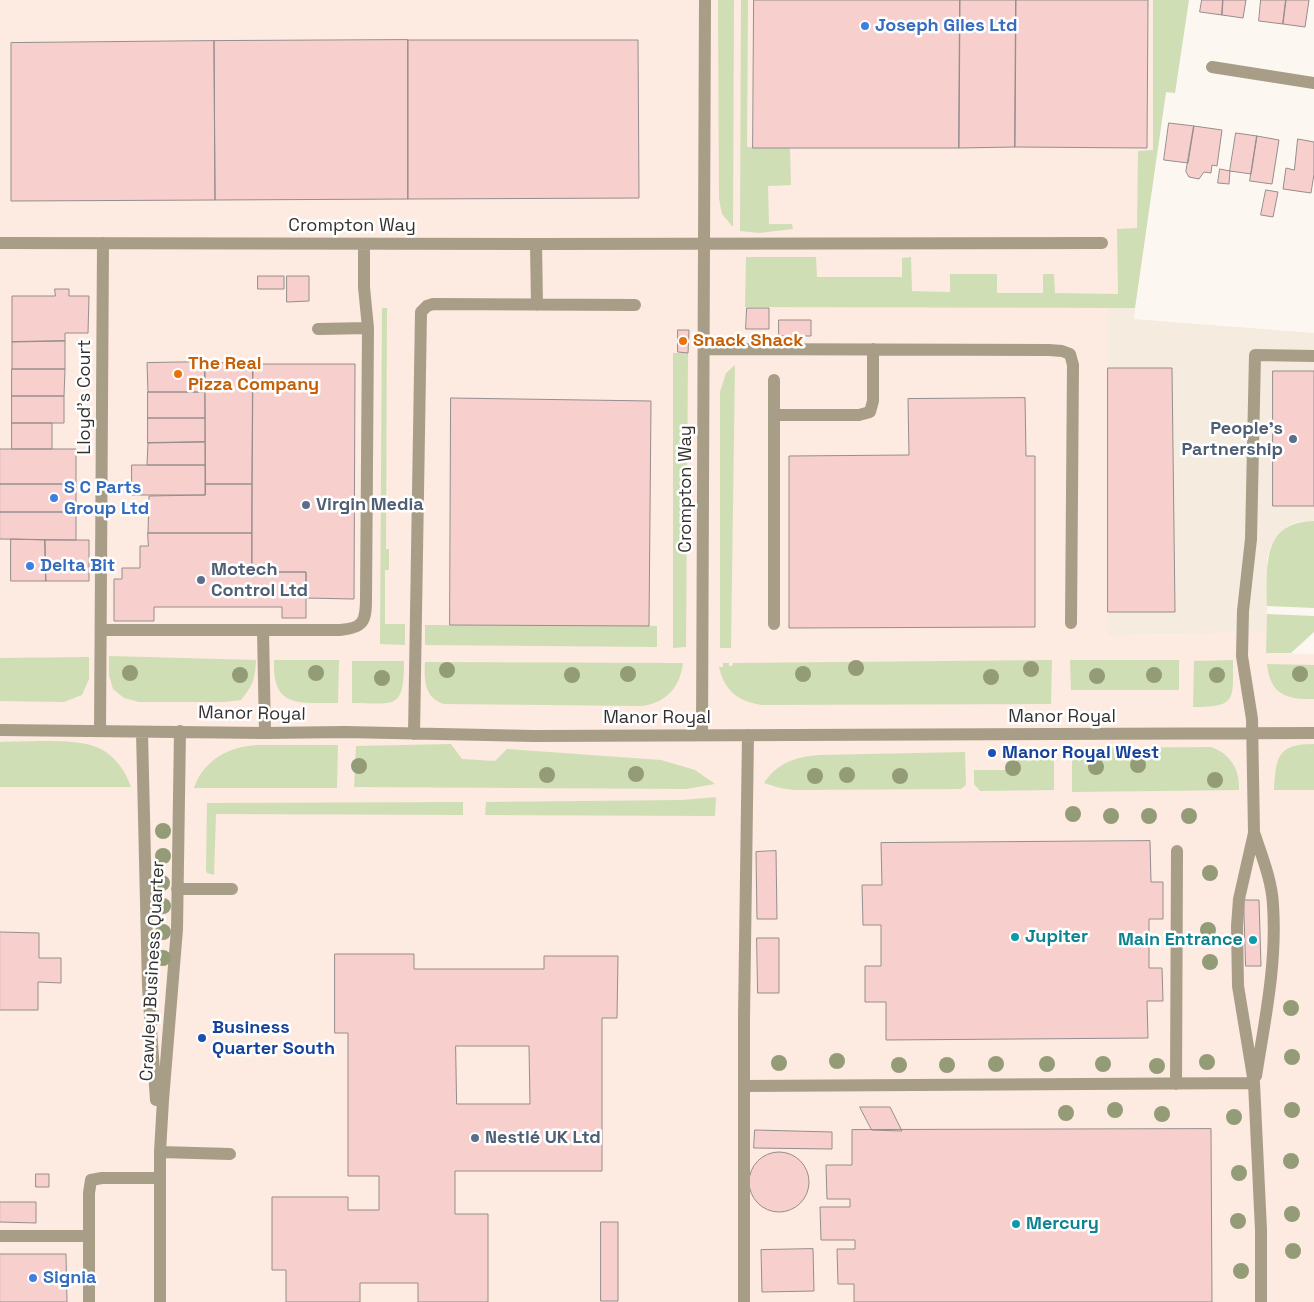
<!DOCTYPE html>
<html>
<head>
<meta charset="utf-8">
<style>
	body { margin:0 }
	canvas { display:block; background:#fdf7f1 }
</style>
</head>
<body>
<canvas width="1314" height="1302"></canvas>
<script>
const context = document.querySelector('canvas').getContext('2d');
context.lineJoin = 'round';
function fill(path, color) {
  context.fillStyle = color;
  context.fill(path, 'evenodd');
}
function strokePath(path, color, width, dash) {
  context.strokeStyle = color;
  context.lineWidth = width;
  context.lineCap = dash ? 'butt' : 'round';
  context.setLineDash(dash || []);
  context.stroke(path);
}
function drawText(font, color, halo, rows, align = 'center') {
  context.font = font + ' "Space Grotesk",sans-serif';
  context.lineWidth = 5;
  context.setLineDash([]);
  context.textBaseline = 'middle';
  context.strokeStyle = halo;
  context.fillStyle = color;
  for (const [text, x, y, turn = 0] of rows) {
    context.save();
    context.translate(x, y);
    context.rotate((+turn || 0) * Math.PI / 180);
    context.textAlign = isNaN(turn) ? turn : align;
    if (halo) context.strokeText(text, 0, 0);
    context.fillText(text, 0, 0);
    context.restore();
  }
}
const built = new Path2D(`
	M1108,308H1135L1134,319L1314,333V521L1298,522L1288,526L1275,540L1271,546L1267,559V631H1216V634L1108,635Z`);
const industrial = new Path2D(`
	M0,0H1188L1175,93L1166,92L1135,308H1108V635L1216,634V631H1267L1266,653L1314,654V1302H0Z`);
const green = new Path2D(`
	M718,0H734L733,227L722,214L719,199Z
	M741,0H748L747,147L790,148L791,185L768,186L769,224H792L793,229L759,233L740,231Z
	M1153,0H1189L1175,93L1166,92L1135,308L745,307L746,257H816L817,277H902V258L911,257L912,291L950,292V274H997V293H1043V274H1054L1055,293L1118,294L1117,229L1137,228L1138,151L1153,150Z
	M382,308H387L386,549H389V570H385V624H405V645L380,644Z
	M673,353H688L686,647L673,648Z
	M735,365L731,648H720V392L726,373Z
	M1314,521V608L1267,606C1267,567 1261,522 1314,521Z
	M1267,614L1314,616V632L1291,653H1266Z
	M425,625L657,626V647L425,645Z
	M109,656L256,660C255,680 253,685 241,700L224,702H139L124,698L113,689L109,675Z
	M89,657V679L82,695L64,702L0,701V658Z
	M274,660H339L338,703C300,702 272,710 274,660Z
	M1052,660L1051,704L762,705C738,701 725,692 719,667H723V663H729V666H732L733,663Z
	M1070,660H1179V690H1071Z
	M1233,660C1233,700 1237,707 1193,707L1194,661Z
	M352,661H404C404,711 395,703 352,703Z
	M425,662L683,663C680,687 667,702 643,706L444,704C424,698 424,679 425,662Z
	M1267,664L1314,665V699C1286,700 1270,694 1267,664Z
	M0,742C24,742 75,738 96,747C113,753 126,771 131,787H0Z
	M451,744L462,759L495,761L507,749L661,760L695,770L715,784L686,789L354,787L356,746Z
	M1314,744V790H1274C1276,757 1277,744 1314,744Z
	M259,745H338L337,788H194C204,759 230,746 259,745Z
	M1211,747C1231,754 1240,770 1239,790L1072,792V748Z
	M965,752L966,785L961,789L794,790L780,788L764,783C777,763 795,757 819,755Z
	M1010,755H1054V790L980,791L974,784V770H1010Z
	M716,797L715,816L485,815L486,802L682,800Z
	M463,802V815L216,814L214,875L207,873L206,870L207,803Z`);
const building = new Path2D(`
	M754,0H960L959,148H753Z
	M960,0H1016L1015,147L959,148Z
	M1016,0H1148L1147,148L1015,147Z
	M1202,0H1223L1222,15L1200,12Z
	M1223,0H1246L1243,18L1222,15Z
	M1261,0H1286L1283,24L1259,21Z
	M1286,0H1309L1305,27L1283,24Z
	M408,40H638L639,198L408,199Z
	M408,40V199L215,200L214,41Z
	M214,41L215,200L11,201V43Z
	M1169,123L1194,126L1188,163L1164,160Z
	M1194,126L1222,130L1217,166L1212,165L1211,173L1204,172L1199,179L1189,177L1186,172Z
	M1236,133L1257,136L1251,174L1230,171Z
	M1257,136L1279,140L1272,184L1250,181Z
	M1298,139L1314,142V174L1311,193L1283,189L1286,168L1294,170Z
	M1220,169L1230,171L1229,184L1218,183Z
	M1266,190L1278,192L1273,217L1261,215Z
	M258,276H284V289H258Z
	M287,276H309V301L287,302Z
	M55,289H69V296H89L88,333H65V341L12,342V296H55Z
	M747,308H769V329H746Z
	M779,320H811V336H779Z
	M678,330H689L688,353L678,352Z
	M65,341V369H12V342Z
	M205,362L253,364L252,484H206Z
	M205,362V392H148L147,363Z
	M253,364H355L354,599L306,598V572H252Z
	M1108,368H1172L1175,612H1108Z
	M12,369H65L64,396H12Z
	M1273,371H1314V506H1273Z
	M148,392H205V418H148Z
	M12,396H64V423H12Z
	M451,398L651,401L649,626L450,625Z
	M1025,398L1026,456H1035V627L789,628V456L909,455L908,399Z
	M148,418H205V442L148,443Z
	M12,423H52V449H12Z
	M205,442V465H147L148,443Z
	M0,449H76V484H0Z
	M132,465H205V495H132Z
	M0,484H76V512H0Z
	M206,484H252V533H148L149,496L205,495Z
	M0,512H76V540L0,539Z
	M148,533H252V572H306V618H282V607H154V621H114V579H122V568H140V546H148Z
	M11,539L45,540L46,581H11Z
	M45,540H89V581H46Z
	M1150,841L1151,882H1163V919H1149V968H1162L1163,1001H1147L1148,1038L886,1040V1002H865V966H881V925H863L862,885H882L881,843Z
	M776,851L777,919H757L756,852Z
	M1244,900H1259L1261,966H1246Z
	M0,932L39,933V958H61V983L38,982V1010H0Z
	M757,938H779V993H758Z
	M335,954H414V969H544V956H618L617,1018H602V1171H455V1214H488V1302H418V1283H360V1302H286V1270H272V1197H348V1210H379V1176H348V1033H335ZM456,1046H529L530,1104H457Z
	M860,1107H890L902,1131L872,1130Z
	M1211,1129L1212,1302H854V1284H838L837,1249H855V1240H821L820,1207H850V1199H827L826,1165H852V1130Z
	M755,1130L832,1132V1149L754,1148Z
	M749 1182a30 30 0 1 1 60 0a30 30 0 1 1-60 0Z
	M36,1174H49V1187H36Z
	M0,1202H36V1223L0,1222Z
	M601,1222H618V1301H601Z
	M813,1249L814,1291L762,1292L761,1250Z
	M0,1254H66L67,1302H0Z`);
const minor = new Path2D(`
	M1212,67L1314,83
	M0,243L536,244L1102,243
	M536,244L537,305
	M318,329L368,328L364,287V244
	M704,349L1049,350L1062,351L1070,354L1073,365L1071,623
	M774,380V415
	M774,624V415H859L870,412L873,401V349
	M101,630H340C364,628 366,621 366,598L368,328
	M263,630L265,733
	M0,730L265,733L345,732L534,736L1314,733
	M100,731L103,243
	M142,732L148,987L156,1100
	M414,734L421,312L427,306L433,304L635,305
	M702,735L705,0
	M1255,835C1262,857 1272,881 1273,905C1277,963 1265,1019 1256,1076
	M177,889H232
	M1176,1084L1177,851
	M744,1086L1254,1083
	M160,1152L230,1154
	M0,1236H89
	M89,1302V1193L91,1180L102,1178H160
	M160,1302V1152L163,1100L177,929L180,731
	M744,1302V1017L748,735
	M1261,1302V1230L1254,1083L1238,986L1237,926L1239,899L1254,833L1252,719L1242,656L1243,611L1251,539L1255,355L1314,356`);
const trees = [
	[856,668],
	[1031,669],
	[447,670],
	[130,673],
	[316,673],
	[628,674],
	[803,674],
	[1300,674],
	[240,675],
	[572,675],
	[1154,675],
	[1217,675],
	[1097,676],
	[991,677],
	[382,678],
	[1138,765],
	[359,766],
	[1096,767],
	[1013,768],
	[636,774],
	[547,775],
	[847,775],
	[815,776],
	[900,776],
	[1215,780],
	[1073,814],
	[1111,816],
	[1149,816],
	[1189,816],
	[163,831],
	[163,856],
	[1210,873],
	[162,883],
	[163,906],
	[1208,930],
	[163,932],
	[163,958],
	[1210,962],
	[1291,1008],
	[1292,1057],
	[837,1061],
	[1207,1062],
	[779,1063],
	[996,1064],
	[1047,1064],
	[1103,1064],
	[899,1065],
	[947,1065],
	[1157,1066],
	[1115,1110],
	[1292,1110],
	[1066,1113],
	[1162,1114],
	[1234,1117],
	[1291,1161],
	[1239,1173],
	[1292,1214],
	[1238,1221],
	[1293,1251],
	[1241,1271]
];
const markers = [
	[865,26,5,"#3f7fe0"],
	[683,341,5,"#e8710a"],
	[178,374,5,"#e8710a"],
	[1293,439,5,"#5c6f8a"],
	[54,498,5,"#3f7fe0"],
	[306,505,5,"#5c6f8a"],
	[30,566,5,"#3f7fe0"],
	[201,580,5,"#5c6f8a"],
	[992,753,5,"#1a4fb4"],
	[1015,937,5,"#0f9aa8"],
	[1253,940,5,"#0f9aa8"],
	[202,1038,5,"#1a4fb4"],
	[475,1138,5,"#5c6f8a"],
	[1016,1224,5,"#0f9aa8"],
	[33,1278,5,"#3f7fe0"]
];
const shopNames = [
	["Joseph Giles Ltd",875,26],
	["S C Parts",64,488],
	["Group Ltd",64,509],
	["Delta Bit",40,566],
	["Signia",43,1278]
];
const streetNames = [
	["Crompton Way",352,226],
	["Lloyd's Court",85,397,-90],
	["Crompton Way",686,489,-90],
	["Manor Royal",252,714,1],
	["Manor Royal",1062,717],
	["Manor Royal",657,718],
	["Crawley Business Quarter",153,971,-87]
];
const foodNames = [
	["Snack Shack",693,341],
	["The Real",188,364],
	["Pizza Company",188,385]
];
const serviceNames = [
	["People's",1283,429,"right"],
	["Partnership",1283,450,"right"],
	["Virgin Media",316,505],
	["Motech",211,570],
	["Control Ltd",211,591],
	["Nestlé UK Ltd",485,1138]
];
const transitNames = [
	["Manor Royal West",1002,753],
	["Business",212,1028],
	["Quarter South",212,1049]
];
const cultureNames = [
	["Jupiter",1025,937],
	["Main Entrance",1243,940,"right"],
	["Mercury",1026,1224]
];
fill(built, '#f5ebdf');
fill(industrial, '#fdeae0');
fill(green, '#d0deb5');
fill(building, '#f7cfcd');
strokePath(building, '#968e8d', 1);
strokePath(minor, '#a89d86', 12);
context.fillStyle = '#949b77';
for (const [x, y] of trees) {
  context.beginPath();
  context.arc(x, y, 8, 0, 2 * Math.PI);
  context.fill();
}
for (const [x, y, r, color] of markers) {
  const dot = new Path2D();
  dot.arc(x, y, r, 0, 2 * Math.PI);
  context.fillStyle = color;
  context.fill(dot);
  strokePath(dot, '#fff', 2);
}
drawText('bold 18px', '#366cbe', '#fff', shopNames, 'left');
drawText('18px', '#33312f', '#fff', streetNames);
drawText('bold 18px', '#c56008', '#fff', foodNames, 'left');
drawText('bold 18px', '#4e5e75', '#fff', serviceNames, 'left');
drawText('bold 18px', '#164399', '#fff', transitNames, 'left');
drawText('bold 18px', '#0d838f', '#fff', cultureNames, 'left');
</script>
</body>
</html>
